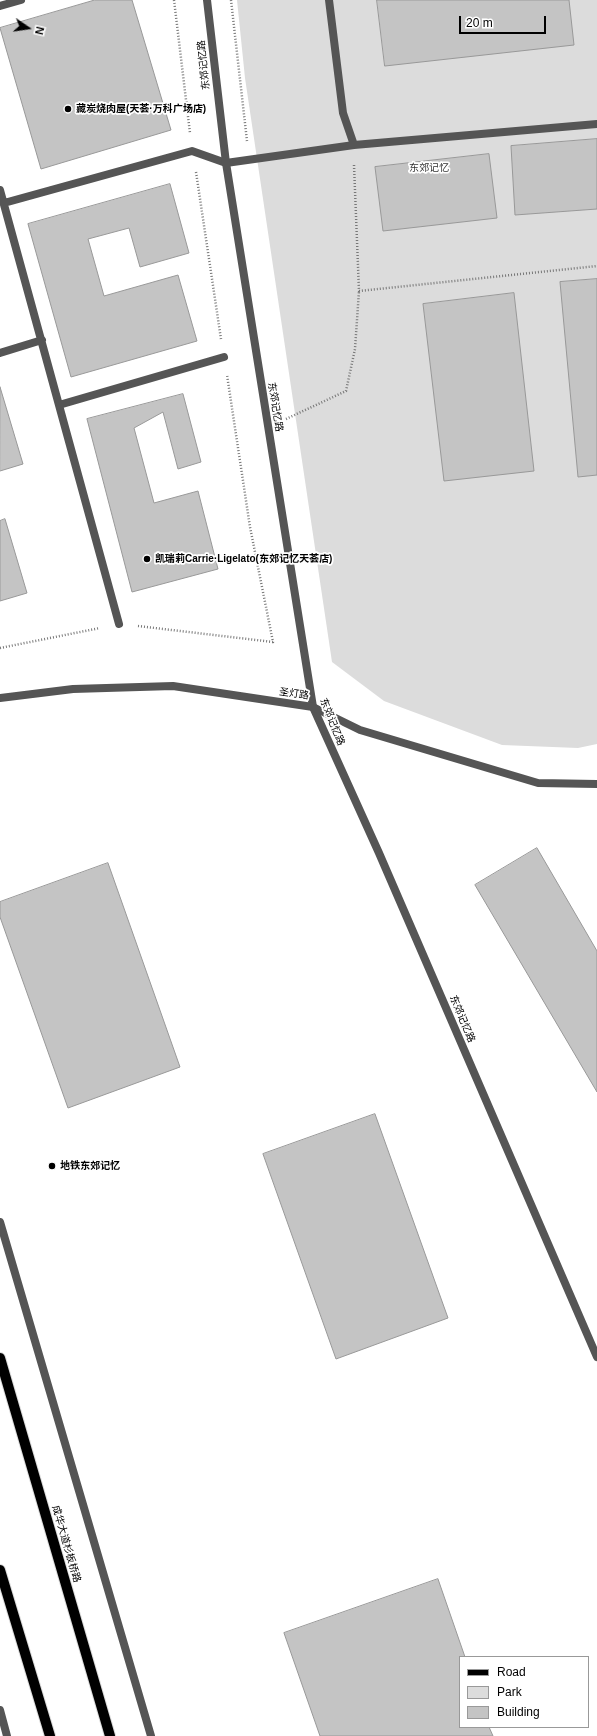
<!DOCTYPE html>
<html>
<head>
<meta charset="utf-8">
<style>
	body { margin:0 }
	#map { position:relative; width:597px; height:1736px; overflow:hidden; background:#fff; font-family:Helvetica,sans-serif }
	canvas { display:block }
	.legend { position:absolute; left:459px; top:1656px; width:130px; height:72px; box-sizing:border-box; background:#fff; border:1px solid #999; margin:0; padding:5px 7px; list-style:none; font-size:12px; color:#000 }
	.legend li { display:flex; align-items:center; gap:8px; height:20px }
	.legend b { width:20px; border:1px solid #999 }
	.north { position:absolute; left:8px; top:8px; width:40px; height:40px; -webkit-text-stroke:3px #fff; paint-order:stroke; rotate:103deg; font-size:11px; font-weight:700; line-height:16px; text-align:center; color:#000 }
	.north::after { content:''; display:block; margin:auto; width:14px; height:18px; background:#000; clip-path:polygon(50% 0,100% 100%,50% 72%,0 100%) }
	.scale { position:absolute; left:459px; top:16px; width:87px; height:18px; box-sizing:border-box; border:2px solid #000; border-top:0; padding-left:5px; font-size:12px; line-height:14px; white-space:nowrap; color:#000; -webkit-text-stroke:3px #fff; paint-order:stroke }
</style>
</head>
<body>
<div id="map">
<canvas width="597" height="1736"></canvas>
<ul class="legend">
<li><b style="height:5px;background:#000"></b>Road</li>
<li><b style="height:11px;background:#dcdcdc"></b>Park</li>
<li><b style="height:11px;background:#c4c4c4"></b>Building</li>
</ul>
<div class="north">N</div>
<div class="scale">20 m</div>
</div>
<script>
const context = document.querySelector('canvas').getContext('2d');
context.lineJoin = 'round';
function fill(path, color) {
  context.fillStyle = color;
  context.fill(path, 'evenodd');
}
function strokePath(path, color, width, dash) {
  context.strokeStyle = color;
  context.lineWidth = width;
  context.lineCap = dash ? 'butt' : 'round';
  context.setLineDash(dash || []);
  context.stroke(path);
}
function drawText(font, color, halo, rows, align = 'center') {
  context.font = font + ' Helvetica,"Noto Sans SC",sans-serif';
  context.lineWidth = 3.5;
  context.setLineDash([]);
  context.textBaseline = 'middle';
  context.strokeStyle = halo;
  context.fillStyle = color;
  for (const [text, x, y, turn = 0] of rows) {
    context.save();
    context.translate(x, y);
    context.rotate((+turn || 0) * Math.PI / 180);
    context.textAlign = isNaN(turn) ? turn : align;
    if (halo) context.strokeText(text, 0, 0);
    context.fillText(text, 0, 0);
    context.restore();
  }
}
const green = new Path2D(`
	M237,0H597V744L578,748L502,745L384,701L332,662L245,78Z`);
const building = new Path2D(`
	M95,0H132L171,130L41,169L0,28Z
	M377,0H569L574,45L385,66Z
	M597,139V209L515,215L511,146Z
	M489,154L497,218L383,231L375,167Z
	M170,184L189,253L140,267L129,228L88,239L104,296L178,275L197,341L71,377L28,224Z
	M597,279V475L578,477L560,282Z
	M514,293L534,471L444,481L423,304Z
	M0,387L23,464L0,471Z
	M183,394L201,462L178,469L163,412L134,428L154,503L198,491L218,569L132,592L87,419Z
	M5,519L27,593L0,601V521Z
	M537,848L597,951V1092L475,885Z
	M108,863L180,1067L68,1108L0,917V902Z
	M375,1114L448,1318L336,1359L263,1154Z
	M438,1579L465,1657H460V1727H489L493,1736H320L284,1633Z`);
const path = new Path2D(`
	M174,0L190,133
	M231,0L247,141
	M354,165L359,291L597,266
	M196,172L221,339
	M286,419L346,391L355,349L359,291
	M138,626L273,642L250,527L227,375
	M0,648L100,628`);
const pedestrian = new Path2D(`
	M329,0L343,113L354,145
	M0,6L21,0
	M0,190L119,624
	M4,203L192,151L226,163L354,145L597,124
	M0,353L42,340
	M59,405L224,357`);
const minor = new Path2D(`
	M207,0L226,163L313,707L379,853L597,1357
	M0,1222L151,1736
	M0,1710L7,1736`);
const tertiary = new Path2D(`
	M0,698L73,689L173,686L313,707L360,730L538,783L597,784`);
const primary = new Path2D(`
	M0,1358L110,1736
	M0,1570L50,1736`);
const markers = [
	[68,109,4,"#000"],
	[147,559,4,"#000"],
	[52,1166,4,"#000"]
];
const streetNames = [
	["东郊记忆路",204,65,-96],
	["东郊记忆路",275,407,81],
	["圣灯路",294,694,8],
	["东郊记忆路",332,722,68],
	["东郊记忆路",462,1019,67],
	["成华大道杉板桥路",66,1544,74]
];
const poiNames = [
	["藏炭烧肉屋(天荟·万科广场店)",76,109],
	["凯瑞莉Carrie·Ligelato(东郊记忆天荟店)",155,559],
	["地铁东郊记忆",60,1166]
];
const parkNames = [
	["东郊记忆",429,168]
];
fill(green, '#dcdcdc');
fill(building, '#c4c4c4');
strokePath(building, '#999', 1);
strokePath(primary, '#dbdbdb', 12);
strokePath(path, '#777', 2.5, [1, 2]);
strokePath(pedestrian, '#555', 8);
strokePath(minor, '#555', 8);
strokePath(tertiary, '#555', 8);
strokePath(primary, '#000', 10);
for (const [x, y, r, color] of markers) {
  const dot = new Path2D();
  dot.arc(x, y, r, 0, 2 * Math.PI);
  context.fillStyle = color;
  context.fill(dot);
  strokePath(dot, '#fff', 1.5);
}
drawText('10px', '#000', '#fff', streetNames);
drawText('bold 10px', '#000', '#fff', poiNames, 'left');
drawText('10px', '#333', '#fff', parkNames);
</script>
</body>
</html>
